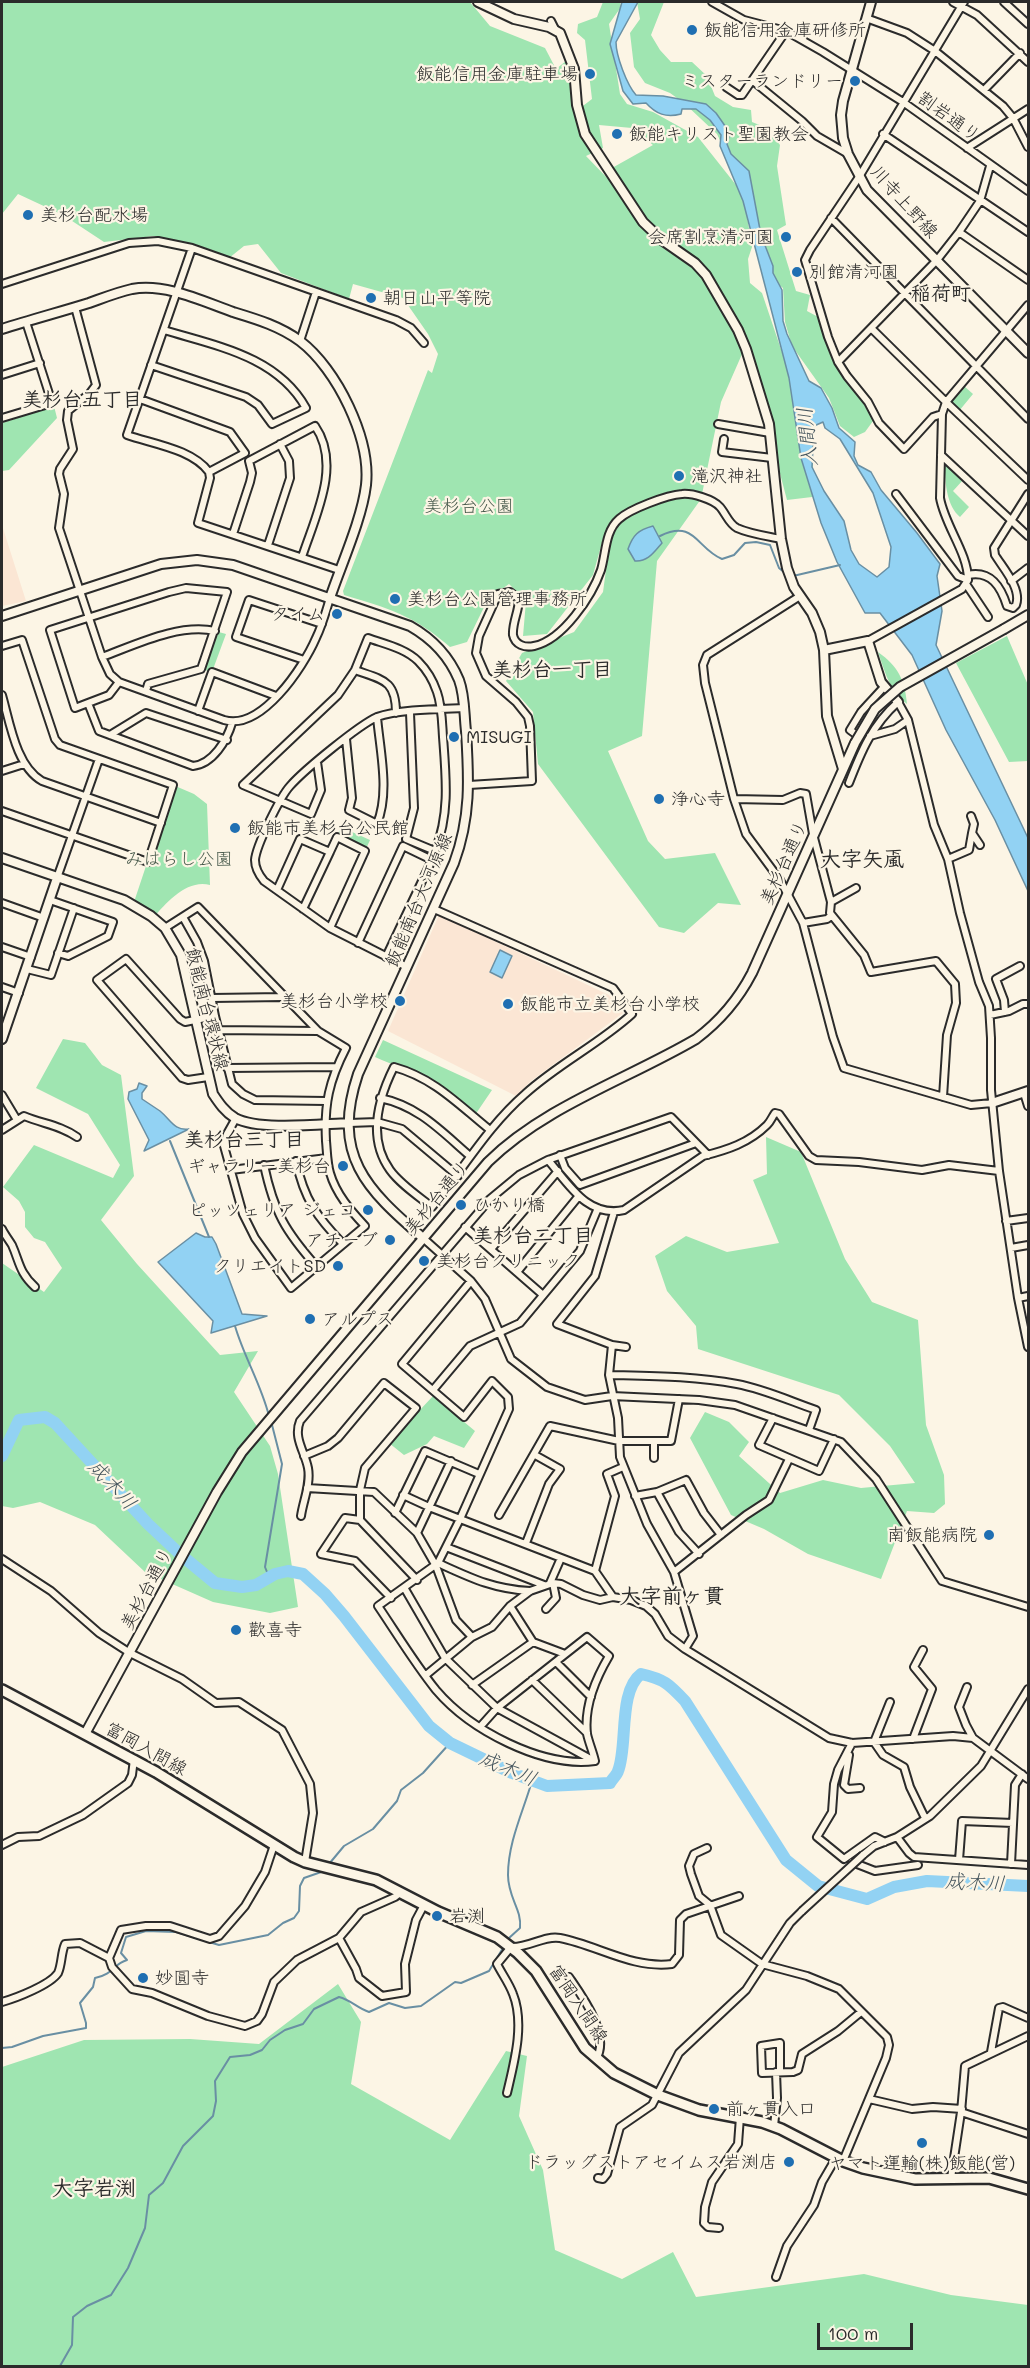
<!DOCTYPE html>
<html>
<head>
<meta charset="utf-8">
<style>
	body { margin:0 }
	#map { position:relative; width:1030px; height:2368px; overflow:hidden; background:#fcf5e5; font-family:Mali,sans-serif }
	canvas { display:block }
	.frame { position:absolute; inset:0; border:3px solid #2b2b2b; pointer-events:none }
	.scale { position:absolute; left:817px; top:2323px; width:96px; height:27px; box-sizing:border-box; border:3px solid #2b2b2b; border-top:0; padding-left:8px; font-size:18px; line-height:21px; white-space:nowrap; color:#2b2b2b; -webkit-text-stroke:4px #fcf5e5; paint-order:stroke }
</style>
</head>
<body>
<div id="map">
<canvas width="1030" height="2368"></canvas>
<div class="frame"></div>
<div class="scale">100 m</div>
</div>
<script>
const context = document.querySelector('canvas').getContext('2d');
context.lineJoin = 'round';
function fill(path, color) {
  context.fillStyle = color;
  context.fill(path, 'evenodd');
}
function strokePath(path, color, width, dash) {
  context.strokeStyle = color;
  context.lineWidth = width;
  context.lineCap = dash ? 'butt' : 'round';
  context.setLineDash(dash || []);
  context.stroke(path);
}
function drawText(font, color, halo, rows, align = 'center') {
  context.font = font + ' Mali,"Klee One",sans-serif';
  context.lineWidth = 4.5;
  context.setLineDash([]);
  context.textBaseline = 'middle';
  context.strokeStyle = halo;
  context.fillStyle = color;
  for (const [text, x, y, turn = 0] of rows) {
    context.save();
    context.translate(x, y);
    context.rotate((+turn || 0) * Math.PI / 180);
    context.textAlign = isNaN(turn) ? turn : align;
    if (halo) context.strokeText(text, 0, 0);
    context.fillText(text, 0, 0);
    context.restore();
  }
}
const built = new Path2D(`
	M2,525L26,601L2,606Z
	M439,915L609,995L623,1013L531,1081L516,1096L388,1031Z`);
const green = new Path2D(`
	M2,2H470L490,26L545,48L556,69L566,61L571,69L575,112L592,99L585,40L577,33L578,24L597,17L603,2H620L621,7L609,24L620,94L627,104L653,112L698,137L740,190L745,204L752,247L748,259L750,283L762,293L790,376L811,426L813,459L812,497L787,500L746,345L721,402L701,499L657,561L642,736L608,751L648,841L665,859L715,853L741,905L718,903L684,933L659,927L538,764L533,712L506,681L522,653L574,632L603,592L612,526L603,539L593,575L547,634L523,636L526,601L509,584L488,599L467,642L450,647C415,616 388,608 344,595L343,591L428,370L432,373L438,354L428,334L403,298L353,284L349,299L281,273L258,244L244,246L229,258L154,236L104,242L63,215L18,194L2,214ZM599,125L632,128L653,145L612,168L620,183H612L586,156L603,148Z
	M637,2H664L651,35L660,50L671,62H692L707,76L715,96L733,107L751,110L752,122L767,128L780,145L777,166L786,225L777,230L796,291L810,295L807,311L820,318L837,366L867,403L873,421L865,432L854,437L840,426L829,398L792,346L785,322L783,288L772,280L758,221L717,134L684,103L670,93L645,83L634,67L630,33L640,19Z
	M964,386L973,394L959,411L950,403Z
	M54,406L57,418L9,470L2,471V423Z
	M948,464L963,480L953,491L969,507L960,517C947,506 945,484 945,467Z
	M215,631L226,634L212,672L201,669Z
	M1007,636L1028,685V761L1009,762L956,663Z
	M878,652C898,666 905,680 907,704C889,690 885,672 878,652Z
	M173,785L194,794L207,804L210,885C187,879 167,902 153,918L133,905Z
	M341,827L370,840L365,851L337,837Z
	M63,1039L85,1043L102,1065L121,1075L134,1176L101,1220L137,1264L220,1355L258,1351L234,1392L270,1446L278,1474L298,1607L270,1613L213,1602L145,1572L95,1525L40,1502L13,1508L2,1506V1263L44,1292L62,1268L45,1242L34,1238L25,1227V1212L19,1201L3,1187L34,1145L113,1178L120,1165L88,1114L36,1088Z
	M383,1040L492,1090L475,1115C460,1103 445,1088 429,1078C412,1069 393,1066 375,1057Z
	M766,1137L801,1152L845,1259L872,1302L918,1320L926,1425L944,1475L945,1504L934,1513L907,1511L881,1579L808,1554L764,1529L731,1515L690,1438L705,1412L729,1422L749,1442L739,1456L780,1493L823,1480L861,1488L915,1483L890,1446L839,1395L698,1349L696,1326L667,1291L655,1256L686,1236L727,1252L779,1243L753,1180L767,1174Z
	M433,1396L475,1431L464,1448L434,1436L427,1444L404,1455L389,1443Z
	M338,1984L361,2022L351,2084L450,2140L506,2051L527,2056L519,2116L543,2170L555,2250L622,2279L673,2252L696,2297L864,2274L951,2295L1028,2305V2366H2V2067L84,2040L190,2039L259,2044Z`);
const water = new Path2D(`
	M622,2H638L616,42C616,56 627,85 636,95L663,96L706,104L716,113L730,133L727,144L731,154L749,171L761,235L773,266V273L782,290L783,321L787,334L809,381L821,388L832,408L839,428L855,442L854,456L858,465L871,472L881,490L917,533L940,564L937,576L942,611L936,645L1028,838V891L995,820L946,730L912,655L880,613H865L837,562L821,523L801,458L789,378L743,201L720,146L721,135L710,120L696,109H682L681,114C666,118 656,114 646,103L633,104L623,91L610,44ZM823,422L825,428L840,439L873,493L891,547L889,567L877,577L859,564L851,550L844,521L824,491L812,467L814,426Z
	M653,526L662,543C654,552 648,562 635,561L628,549C633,535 638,530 653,526Z
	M500,950L512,956L502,978L490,972Z
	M139,1083L147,1086L142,1093V1099C148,1103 154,1107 160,1111C171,1120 174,1131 189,1129L144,1151L149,1140L128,1099L129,1092L137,1089Z
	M196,1233L205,1237H212L216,1244L242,1314L267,1316L211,1333L213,1321L158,1262Z`);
const stream = new Path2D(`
	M660,536C695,519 696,548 722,559L734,555L745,543L756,542L770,545L779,568L785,573
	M793,576L840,565
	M170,1141L209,1237
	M235,1326C244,1357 261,1384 269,1416
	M269,1577L265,1567L282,1464L271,1421
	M329,1864L344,1846L373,1829L397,1801L401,1790L423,1773L450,1743
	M509,1938L520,1928C522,1909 508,1898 508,1875C508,1842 523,1812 532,1781
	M2,2048L12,2047L43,2036L86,2028V2023L80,2003L93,1987L95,1978C114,1974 113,1964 127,1960L121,1953L126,1937L146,1931L176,1932L219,1945L268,1935L283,1923L294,1918L299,1911L300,1886L304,1878L324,1871
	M60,2366L72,2345L73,2317L87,2306L111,2295L128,2268L145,2228L149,2195L163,2183L183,2146L213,2116L216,2101L215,2081L230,2057L250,2055L262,2050L270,2040L285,2030L303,2024L314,2009L339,1997C351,2000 357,2008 369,2012L389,2003L405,2008L421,2006L455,1982L461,1983L489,1971L503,1948`);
const river = new Path2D(`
	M2,1456L19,1420L45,1417L55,1423L148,1524L181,1555L215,1583L242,1587L256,1585L275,1574L288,1571L303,1574L325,1594L344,1616L429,1726L450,1743L512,1773L547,1786L610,1783C612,1779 617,1775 618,1771C628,1747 618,1691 641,1674C664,1679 669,1684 685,1701L786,1860L818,1886L867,1899L894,1887L927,1881L1028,1886`);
const minor = new Path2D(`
	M712,2L744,20L786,31L823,52L903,102L1028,191
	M953,2L977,15L1028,62
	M1004,2L1028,24
	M866,18L907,33L935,51L1003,106L1013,118L1028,147
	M551,21L555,29
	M753,81L802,121L817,136L848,154
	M726,87L738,95H742L786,31
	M984,90L1020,53
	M883,134L1028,232
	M967,148L1028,109
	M831,218L1028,419
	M959,232L1028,280
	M192,248L127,435C153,444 192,449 209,472
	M2,284L129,243L158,241L192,248L396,320L411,328L424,343
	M75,307L96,385L90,393L68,411L67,420L73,449L60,469L59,474L64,494L59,528L102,657L110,674L119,682L224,720C261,731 303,668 316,638C322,626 326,611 330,598
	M871,328L946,402L1028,480
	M300,341L316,292
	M838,362L937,260L959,232L980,201L990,166
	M151,365L246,397L258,405L272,424L306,408C277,356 216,346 164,330
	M2,375L40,363
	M140,399L230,432L245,453L209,472L210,478L198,523L339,570
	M942,414L933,417L904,449L879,423L868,402L847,376L838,362L828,337L805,260L810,250L859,177L964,2
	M2,418L52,403L26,322
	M718,424L770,433
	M724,439L722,452L772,458
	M941,455L1028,536
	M896,494L958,576L968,580
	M233,534L250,482L252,473L249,461L315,426C342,465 315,517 302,557
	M268,545L290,478L289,461L280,444
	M968,575C991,570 1001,587 1007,606L1013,608L1016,605C1022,589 1003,568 995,555L994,548L1028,494
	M1011,581L1028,568
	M966,584L988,617
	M800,596L707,655L703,665L705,683L734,799L746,834L780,880L803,923L833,1037L844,1068L971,1105L992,1103
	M868,641L962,589L968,580C968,553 945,526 940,498L942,414L946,402L1028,305
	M2,646L22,640L55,739L60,745L173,785L148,862L2,811
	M102,657C135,645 179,623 215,631
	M304,660L236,637L249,600L322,624
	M355,670C383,680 396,680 396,713
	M146,691L148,684L201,669L227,592L186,588L169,592L50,630L75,708L88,703L99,731L193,766C213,764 227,740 232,723
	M2,695C10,723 16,766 42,781L161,823
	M88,703L109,695L119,682
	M198,711L212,672L276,696
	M110,735L146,713L227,740
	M870,736L895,729L908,720
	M861,738L850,730L861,712L884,687
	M346,739L352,798L349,810L377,824C390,792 380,751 377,717
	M317,762L321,790L311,814L243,785L338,695L355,670L368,638C384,644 405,648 418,661C427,670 433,680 437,692C442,706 442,722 443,737C446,777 450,814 435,851L406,839L414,808L410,713
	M2,771L24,764
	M849,783C861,752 872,725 898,702L908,720L934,825L948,859L960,913L979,982L989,1006L991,1038V1090L999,1171L1018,1298L1028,1347
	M469,785L532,781L530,726L528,717L516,702L486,676L476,653L479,636L498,594L510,592L519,599C519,611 512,623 513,635C515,645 525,648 534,646C563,640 592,596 601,570C606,553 605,531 619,519C630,509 667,495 682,494C692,493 713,499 720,507C726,514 729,524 737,528C750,534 767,536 781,539
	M734,799L783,800L800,793L806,794L813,834L831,902L830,913L864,955L871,972L936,961L955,984L956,1003L947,1035L943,1097
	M971,816L974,824L972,833L980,845
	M948,859L969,850L972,833
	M57,878L99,759
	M277,890L300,839L330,852L337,837L365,851L330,928
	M50,900L113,922L108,936L68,956L58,953
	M831,902L856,888
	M2,903L44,918
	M303,909L330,852
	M434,909L613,988L632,1014C599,1044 558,1064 525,1094C487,1127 463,1170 432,1207C418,1196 400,1184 390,1170C367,1138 378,1099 394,1067C434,1078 459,1105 490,1130
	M183,917L197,942L204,961L215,1016L232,1084L243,1094L255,1100L326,1101
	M803,923L827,919L831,916
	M165,928L198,907L318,1031L346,1048C329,1081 324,1104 326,1141C327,1151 327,1163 330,1173C336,1194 351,1211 365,1226L291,1288L255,1238L243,1214L224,1146L227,1134L236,1118
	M358,943L403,846L432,860L386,957
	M2,947L31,957
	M407,967L330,928L264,881C259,875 255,869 255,860C256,846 280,797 290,786C304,770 359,725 377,717C399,709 440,709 464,708
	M27,969L51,975L74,908
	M2,987L19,993
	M212,998L283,997
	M1005,1012L1004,1000L996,979L1020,966
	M990,1015L1009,1011L1023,1004H1028
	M218,1030L318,1031
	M227,1068L336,1067
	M208,1077L188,1080L182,1078L97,980L126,959L180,1019L185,1022L215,1016
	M1024,1093L1028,1106
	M2,1095L17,1120
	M380,1098C419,1106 442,1132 470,1156
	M349,1123L377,1122L402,1129L458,1176
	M2,1130L24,1116C43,1124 60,1125 77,1137
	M560,1155L565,1168L580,1185L696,1143
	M548,1160C568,1183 587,1218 624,1210L703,1156C727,1150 749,1143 767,1125C771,1121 772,1117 775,1113L779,1114L809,1156L816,1160L859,1162L922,1170L949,1165L999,1171
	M296,1161C304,1199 317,1217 343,1244
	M264,1165C274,1212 285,1231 317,1267
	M231,1170L327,1158
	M1006,1221L1028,1218
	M465,1227L543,1295
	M2,1229C5,1235 9,1240 12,1245C20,1263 19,1272 35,1287
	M423,1238L471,1281L485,1299L511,1359L547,1387L585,1400L612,1396L699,1400L735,1405L841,1442L876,1479L942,1581L1028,1607
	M1011,1248L1028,1245
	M491,1249L558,1171
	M517,1272L578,1197
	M471,1281L402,1364L464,1417L492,1381L508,1397L509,1409L460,1519L438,1563L378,1606C397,1634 415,1664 436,1690C470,1730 542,1768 595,1761
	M1018,1298L1028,1296
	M612,1345L557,1324L595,1276L614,1212
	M626,1347L612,1345L609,1375L618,1418L620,1457L647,1524L674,1572L693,1636L685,1649
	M609,1375C652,1376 695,1376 737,1384C764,1389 790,1401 816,1410L809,1430
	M433,1390L470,1346L520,1323L580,1251L598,1208
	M773,1418L759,1445L819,1471L834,1439
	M304,1456L328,1446L338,1438L384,1383L416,1408L365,1468L360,1490V1520
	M654,1458V1441
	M307,1488L374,1492L417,1533L436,1566L456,1620L472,1637
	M657,1492L679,1532L699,1554
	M403,1495L429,1507L595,1571L613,1597
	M635,1496L657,1492L686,1480L704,1513L721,1535
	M395,1513L425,1451L479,1474
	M499,1515L550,1426L619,1441H671L679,1399
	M301,1516C303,1501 311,1484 308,1468C305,1452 293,1438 300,1421L490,1199L519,1175L548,1160L671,1117L708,1155
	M417,1533L451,1461
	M526,1543L549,1484L560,1469L535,1455
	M446,1547L544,1585
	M2,1559L51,1591L99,1633L130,1653L182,1679L216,1703L239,1702L282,1730L310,1784L313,1813L305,1862
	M438,1563C471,1578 493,1589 530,1591
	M595,1571L615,1496L607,1474L623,1467
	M674,1572L746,1515L769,1500L789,1459
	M550,1583L561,1558
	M405,1589L445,1658L497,1708L594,1761
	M391,1598L355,1561L321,1554L345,1518L360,1520L417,1580
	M510,1606L533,1642L565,1654
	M546,1609L556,1598L553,1583
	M556,1662L591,1697
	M426,1675L472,1637L492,1627L510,1606L530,1591L553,1583L561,1584L583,1595L600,1600L613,1597L631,1600L646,1606L655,1614L668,1636L685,1649L829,1738L852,1743L953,1736L973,1738L1028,1779
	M532,1680L587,1733
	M472,1685L533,1642
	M967,1687L959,1707L966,1725L973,1738
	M890,1702L874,1742L883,1755L904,1767L910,1787L925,1818
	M480,1727L497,1708L587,1637L609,1656C596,1678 584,1707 587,1734C589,1743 593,1752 595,1761
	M913,1739L932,1689L914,1667L923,1650
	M852,1743L838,1770L834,1784L832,1812L817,1837L844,1859L875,1837L885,1842
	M849,1755L844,1785L848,1789L860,1788
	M897,1837L909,1853L914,1857L1028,1865
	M2,1845L18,1837L39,1836L83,1815L128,1783L132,1775L134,1759
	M707,1848L694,1854L689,1866L691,1874L699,1896L710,1905L721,1935L762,1964L807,1976L839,1989L887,2037L889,2045L886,2058L843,2161
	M863,1855L874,1846L897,1837L930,1816L981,1766L1028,1689
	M959,1860L962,1821L1013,1823
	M852,1862L875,1871L918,1865
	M1011,1864L1015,1785L1022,1774
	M339,1938L356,1969L359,1978L382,1996L406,1992L405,1964L416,1920L424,1905
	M109,1958L112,1967L132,1989L152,1993L208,2016L245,2026L257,2021L262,2014L274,1982L297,1960L339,1938L361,1912L395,1897L400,1893
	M569,1977C582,1996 611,2035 596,2059
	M2,2002C16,1998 50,1985 58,1973C62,1964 61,1953 65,1944L80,1943L109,1958L121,1930L146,1926H170L210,1939L219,1936L245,1906L265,1872L274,1845
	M991,2052L999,2008L1003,2007L1028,2018
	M780,2072V2043L761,2046L762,2073L793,2072L798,2070L802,2054L838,2031L861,2012
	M507,2093C514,2063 525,2024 513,1994C509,1983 502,1974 497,1964L511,1947C529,1948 544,1935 560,1938C597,1945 632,1969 672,1964L679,1955L680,1920L686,1914L739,1896
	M869,2099L912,2109L933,2107L962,2109
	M961,2112L1028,2134
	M774,2126L777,2098L776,2072
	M598,2178L603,2179L607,2174L620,2127L652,2105L679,2053L746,1990L790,1923L802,1911
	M951,2178L961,2112L965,2066L1028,2036
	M719,2228L708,2227L704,2223L705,2207L712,2182L738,2144L740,2117
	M776,2277L787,2246L814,2205L822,2182L836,2158`);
const tertiary = new Path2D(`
	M478,2L514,19L549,27L560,33L574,69L577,105L585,134L643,222L662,240L695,263L706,275L738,330L746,349L769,424L781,539L787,568L794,587L812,613L820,632L824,650L827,716L843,769
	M871,2L843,101L841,115L843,138L848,154L867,190L1028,353
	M2,329C30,320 60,312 89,303C103,298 118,292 132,289C166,283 202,301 233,312C256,319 280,326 300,341C337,369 371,439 366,485C362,519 341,565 330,598
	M2,616L161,564L197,560L233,565L410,626C433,639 449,656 459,680C465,696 464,714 466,731C469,779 471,817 454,863L358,1074C331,1155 366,1189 423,1238
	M1004,629L1028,615
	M824,650L868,641L881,682L898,702
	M2,858L124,900L151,916L165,928L181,955L213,1094C219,1103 225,1112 235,1118C260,1131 320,1124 349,1123
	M2,1039L57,878
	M992,1103L1028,1091
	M85,1734L217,1492L242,1452L488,1162C545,1106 628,1079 696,1039C720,1021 738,1000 752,973L855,743`);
const secondary = new Path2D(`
	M2,1690L156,1772L294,1857L305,1862L376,1880L438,1912L497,1937L518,1953L536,1971L585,2048L614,2073L658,2095L699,2110L762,2122L781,2129L843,2161L863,2168L915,2179L989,2178L1028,2189`);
const minorBridge = new Path2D(`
	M802,1911L863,1855`);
const tertiaryBridge = new Path2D(`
	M855,743L875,709L900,687L1004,629`);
const markers = [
	[692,30,6,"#1f6fb2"],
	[590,74,6,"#1f6fb2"],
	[855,81,6,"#1f6fb2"],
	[617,134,6,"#1f6fb2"],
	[28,215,6,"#1f6fb2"],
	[786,237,6,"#1f6fb2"],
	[797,272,6,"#1f6fb2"],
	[371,298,6,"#1f6fb2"],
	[679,476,6,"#1f6fb2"],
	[395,599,6,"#1f6fb2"],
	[337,614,6,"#1f6fb2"],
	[454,737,6,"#1f6fb2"],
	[659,799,6,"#1f6fb2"],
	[235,828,6,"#1f6fb2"],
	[400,1001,6,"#1f6fb2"],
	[508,1004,6,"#1f6fb2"],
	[343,1166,6,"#1f6fb2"],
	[461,1205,6,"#1f6fb2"],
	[368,1210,6,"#1f6fb2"],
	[390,1240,6,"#1f6fb2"],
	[424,1261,6,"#1f6fb2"],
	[338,1266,6,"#1f6fb2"],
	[310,1319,6,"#1f6fb2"],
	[989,1535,6,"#1f6fb2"],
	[236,1630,6,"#1f6fb2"],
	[437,1916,6,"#1f6fb2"],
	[143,1978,6,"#1f6fb2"],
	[714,2109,6,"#1f6fb2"],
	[922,2143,6,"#1f6fb2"],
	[789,2162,6,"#1f6fb2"]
];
const poiNames = [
	["飯能信用金庫研修所",704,30],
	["飯能信用金庫駐車場",578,74,"right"],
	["ミスターランドリー",843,81,"right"],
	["飯能キリスト聖園教会",629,134],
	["美杉台配水場",40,215],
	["会席割烹清河園",774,237,"right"],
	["別館清河園",809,272],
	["朝日山平等院",383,298],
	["滝沢神社",691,476],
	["美杉台公園管理事務所",407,599],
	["タイム",325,614,"right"],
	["MISUGI",466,737],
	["浄心寺",671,799],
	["飯能市美杉台公民館",247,828],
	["美杉台小学校",388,1001,"right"],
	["飯能市立美杉台小学校",520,1004],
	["ギャラリー美杉台",331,1166,"right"],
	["ひかり橋",473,1205],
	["ピッツェリア ジェコ",356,1210,"right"],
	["アチーブ",378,1240,"right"],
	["美杉台クリニック",436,1261],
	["クリエイトSD",326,1266,"right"],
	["アルプス",322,1319],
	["南飯能病院",977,1535,"right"],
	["歡喜寺",248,1630],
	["岩渕",449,1916],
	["妙圓寺",155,1978],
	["前ヶ貫入口",726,2109],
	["ドラッグストアセイムス岩渕店",777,2162,"right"],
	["ヤマト運輸(株)飯能(営)",922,2163,"center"]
];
const streetNames = [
	["割岩通り",949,117,36],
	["川寺上野線",904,202,48],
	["美杉台通り",784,863,-66],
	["飯能南台大河原線",419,900,-67],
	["飯能南台環状線",207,1009,76],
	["美杉台通り",437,1198,-50],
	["美杉台通り",147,1589,-62],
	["富岡入間線",146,1749,29],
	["富岡入間線",578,2004,56]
];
const parkNames = [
	["美杉台公園",469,506],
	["みはらし公園",179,859]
];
const neighbourhoodNames = [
	["稲荷町",941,294],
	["美杉台五丁目",82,400],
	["美杉台一丁目",552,670],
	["美杉台三丁目",244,1140],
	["美杉台二丁目",533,1236]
];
const waterNames = [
	["入間川",808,437,-96],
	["成木川",112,1485,47],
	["成木川",508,1769,23],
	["成木川",975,1883,3]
];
const quarterNames = [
	["大字矢颪",862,860],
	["大字前ヶ貫",672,1597],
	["大字岩渕",94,2189]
];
fill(built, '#fbe6d4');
fill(green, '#9fe5b1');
fill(water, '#92d2f3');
strokePath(water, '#698fa3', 1.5);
strokePath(stream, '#698fa3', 2);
strokePath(river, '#92d2f3', 12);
strokePath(minor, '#2b2b2b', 10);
strokePath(tertiary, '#2b2b2b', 12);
strokePath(secondary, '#2b2b2b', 14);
strokePath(minor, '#fcf5e5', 6);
strokePath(tertiary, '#fcf5e5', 8);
strokePath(secondary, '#fcf5e5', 9);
strokePath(minorBridge, '#2b2b2b', 10, []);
strokePath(tertiaryBridge, '#2b2b2b', 12, []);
strokePath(minorBridge, '#fcf5e5', 6);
strokePath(tertiaryBridge, '#fcf5e5', 8);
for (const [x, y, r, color] of markers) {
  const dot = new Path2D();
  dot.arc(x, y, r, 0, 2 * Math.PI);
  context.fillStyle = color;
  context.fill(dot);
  strokePath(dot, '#fcf5e5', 2);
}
drawText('18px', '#2b2b2b', '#fcf5e5', poiNames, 'left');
drawText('18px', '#2b2b2b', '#fcf5e5', streetNames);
drawText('18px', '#485a4c', '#fcf5e5', parkNames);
drawText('bold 20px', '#2b2b2b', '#fcf5e5', neighbourhoodNames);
drawText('italic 20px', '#45555d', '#fcf5e5', waterNames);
drawText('bold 21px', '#2b2b2b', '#fcf5e5', quarterNames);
</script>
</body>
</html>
